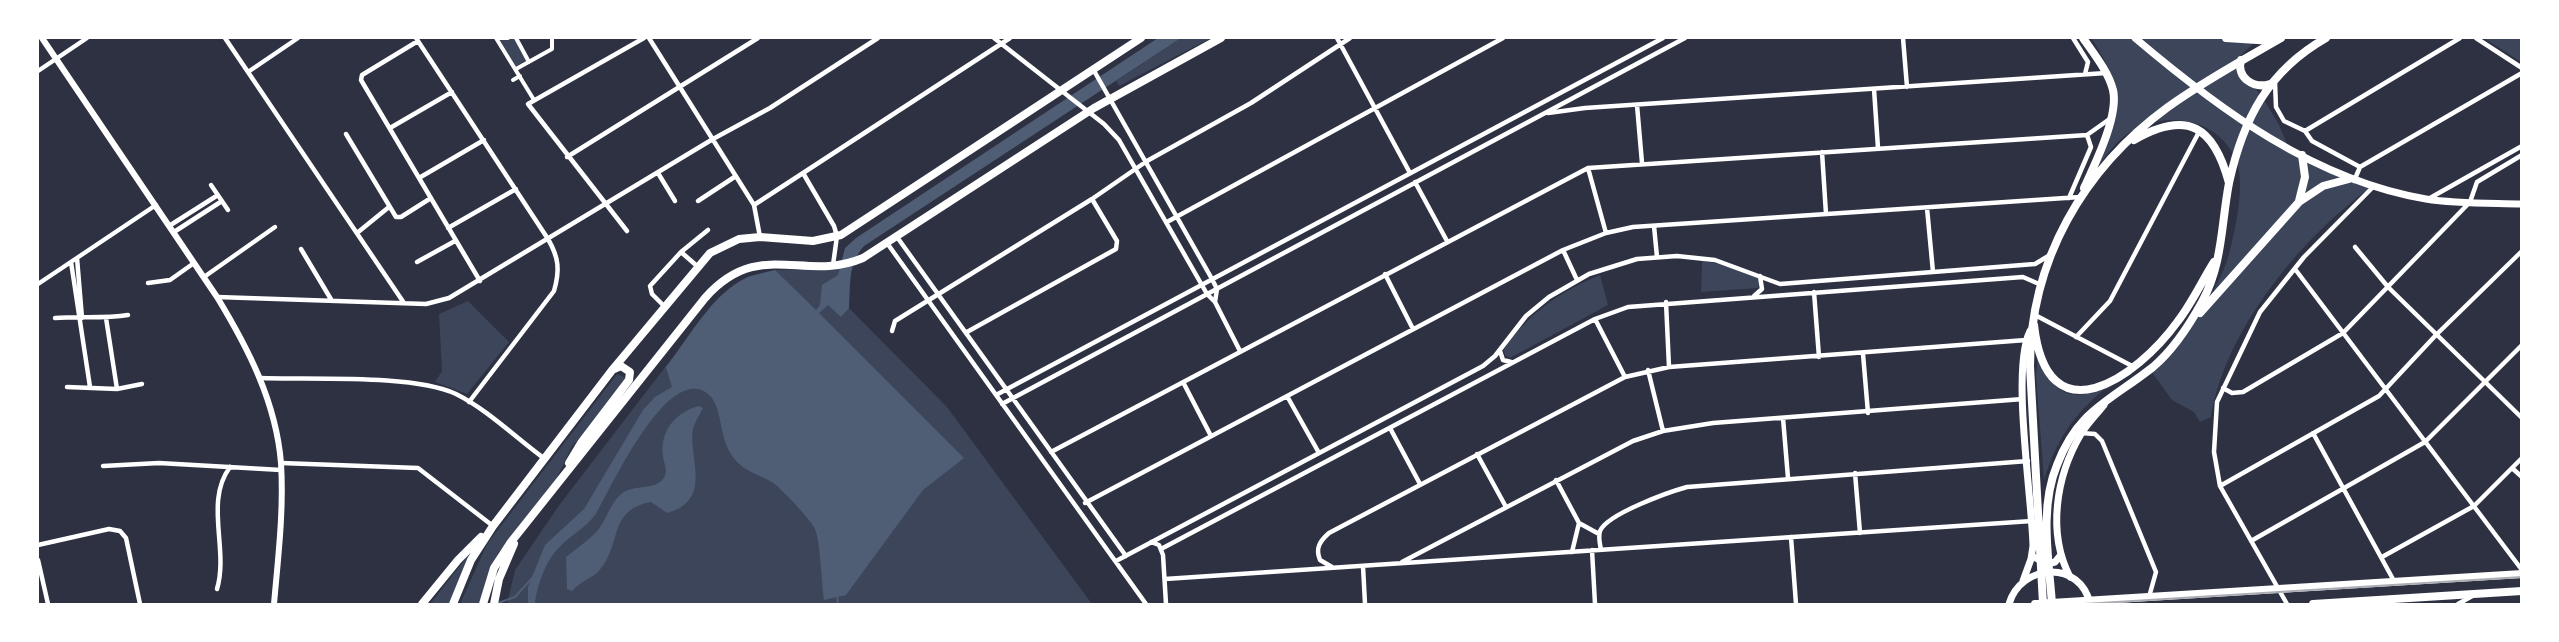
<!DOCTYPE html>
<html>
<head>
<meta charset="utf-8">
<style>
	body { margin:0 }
	#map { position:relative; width:2559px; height:642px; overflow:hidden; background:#2d3142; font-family:Manrope,sans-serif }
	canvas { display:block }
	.frame { position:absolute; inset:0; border:39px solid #fff; pointer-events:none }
</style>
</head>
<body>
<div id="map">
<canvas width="2559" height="642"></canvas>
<div class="frame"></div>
</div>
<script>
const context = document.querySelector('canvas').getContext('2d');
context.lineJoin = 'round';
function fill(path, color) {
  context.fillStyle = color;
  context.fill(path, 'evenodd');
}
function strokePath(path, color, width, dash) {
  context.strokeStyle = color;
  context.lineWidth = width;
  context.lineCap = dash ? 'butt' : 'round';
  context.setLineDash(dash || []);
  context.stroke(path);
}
const green = new Path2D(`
	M1181,38H1211L1119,86L1116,81Z
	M2091,38H2210L2254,43L2241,55L2238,63L2242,79L2256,89L2266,103L2279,125L2291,153L2370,188C2301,238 2225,330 2211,417L2200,422L2194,412L2172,400L2151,371C2180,335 2216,300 2229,254C2235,232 2245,185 2237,163C2221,119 2168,109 2130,132C2116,141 2106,156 2096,169C2121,108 2129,96 2091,38Z
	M2484,38H2521V62Z
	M514,39L526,60L515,67L500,40Z
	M1702,261C1719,264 1750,267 1760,281L1758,288L1701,292Z
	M851,268L849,308L947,407L1092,604H507L515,570L560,504L712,306L747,277L775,270Z
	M1600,275L1608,305L1510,358L1505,355L1504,349C1529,313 1559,292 1600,275Z
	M468,301L509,342L467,394L435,382L442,371L439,314Z
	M2038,355C2052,392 2068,404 2107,387C2073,415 2057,439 2044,480L2036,376Z
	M617,374L626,378L610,406L572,446L555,482L498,553L480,604H460L487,544Z
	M473,549L449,604H430Z`);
const water = new Path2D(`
	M1158,38H1181L864,246C848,263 850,286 849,308L841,317L828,305L819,313L964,458L923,490L846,595L824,600C822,586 820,536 814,527C807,516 787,495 777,486C766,476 749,474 738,463C716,441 725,408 708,394C668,362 611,488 596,514C585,529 567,537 555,552C545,564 536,589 535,604H528V587L545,545L584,509L643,410L655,397L672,387L666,367C689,338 712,293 748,277C756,274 767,272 775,270L816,310L820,305L822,285L838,275L845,248L856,238Z
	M699,406L703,408C700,414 695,422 693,429C688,459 714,500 667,513L651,502C607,510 623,545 598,572C593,577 580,582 572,591L567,589L566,557C577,548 589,540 598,530C607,519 611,500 624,492C635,485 654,490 663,479C669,472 664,464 663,457C659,431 676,412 699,406Z`);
const stream = new Path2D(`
	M837,595L838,604
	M498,603L515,597L533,577`);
const pedestrian = new Path2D(`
	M508,38H496L534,100
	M516,38L529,62
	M516,69L552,49V38
	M513,80L520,76`);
const minor = new Path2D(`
	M225,38L404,303
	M416,38L548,239C559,258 560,270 554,291L469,402
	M649,38L754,205L760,237
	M994,38L1104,124L1119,140L1207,294L1215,302L1240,351
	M1337,38L1410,173
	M1903,38L1907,87
	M2073,38L2088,62L2085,74
	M2476,38L2522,68
	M418,41L362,75L361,80L480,281
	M1093,69L1212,279L1217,289L1215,302
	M38,71L87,38
	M248,72L298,38
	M2275,82L2276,107L2284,121L2305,131L2312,141L2360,167
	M1874,89L1878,148
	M1637,105L1642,163
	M1548,113L1585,108L2106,73
	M390,128L452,92
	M2305,131L2460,38
	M346,134L396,217H401L431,198
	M1822,152L1826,214
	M567,157L758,38
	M1588,168L1606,233
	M658,173L675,201
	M803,173L834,226L837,236L833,265
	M419,178L484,140
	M2354,181L2360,167L2522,73
	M1415,182L1447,241
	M211,185L228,210
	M2069,198L2091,147L2087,135
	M2430,198L2522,146
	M698,201L736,176
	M754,205L1010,38
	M1927,208L1933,272
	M1167,222L1503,38
	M169,226L218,195
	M1654,226L1657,257
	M448,228L516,189
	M627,231L528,104L644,38
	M174,232L222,201
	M357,233L389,207
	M897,237L1126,556
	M887,243L1146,604
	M2355,247L2388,287L2522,418
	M301,249L332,301
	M1563,250L1577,280
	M77,258L82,318
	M71,262L90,387
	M417,262L455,241
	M697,266L681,252L708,230
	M2295,269L2522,570
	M1385,274L1413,329
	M204,277L275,227
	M148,283L170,280L194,263
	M38,284L156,205
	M1814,292L1819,357
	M1754,296L1762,289L1760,276
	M217,297L426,304L449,298L713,139L770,108L878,38
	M1666,302L1669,367
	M664,306L652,294L650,286L681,252
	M2035,315L2134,367
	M55,318C80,316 103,319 128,315
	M106,318L117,389
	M1595,319L1625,377
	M892,331L895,321L1092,199L1147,161L1251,103L1350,38
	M967,332L1116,249L1117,241L1092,199
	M2076,337L2110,301L2200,130
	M1500,351L1503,360L1511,362
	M1863,354L1868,413
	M1648,370L1663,431
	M260,378C310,380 413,374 456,394C488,410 516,438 545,459
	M1183,382L1211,436
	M67,387L117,389L142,384
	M2223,388L2232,393L2243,392L2343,333L2470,202L2477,182L2522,155
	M996,395L1663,38
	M1287,396L1319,453
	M1002,404L1685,38
	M1783,418L1788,478
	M1390,428L1420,484
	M2081,433L2095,434L2102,441L2156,572L2149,597
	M2313,433L2394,581
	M1051,452L1588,168L2087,135L2111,118
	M1477,454L1506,507
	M281,463L418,468L493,526
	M103,466L159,463L281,470
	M2512,468L2522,477
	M1855,473L1860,533
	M1556,480L1579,523L1599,534
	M2220,486L2379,396L2436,335L2522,251
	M1085,503L1563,250L1606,233L1633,227L2080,197
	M1791,537L1796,604
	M2251,541L2425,442L2522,345
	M1151,542L1159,545L1163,555L1166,604
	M38,545L109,529L120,531L126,538L140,604
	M1161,549L1595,319L1628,307L2023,277L2039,284
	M1592,550L1595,604
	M1601,550C1600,544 1598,537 1600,531C1607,514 1669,492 1687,487L2028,461
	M1572,552L1579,523
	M2382,557L2474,506L2522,458
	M38,560L48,604
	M1116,561L1483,366L1495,356L1526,316L1549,297L1589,274L1637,259L1677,256L1715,260L1780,284L2035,264L2050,255
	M1402,562L1633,441L1663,431L1713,423L2023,399
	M1363,566L1365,604
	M1332,567L1320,560C1315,548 1320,541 1329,533L1625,377L1669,367L2026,340
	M1165,579L2032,521
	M217,589C229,549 204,502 230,467
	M2287,604L2220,486L2214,452L2217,402L2260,312L2304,257L2373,187
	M2458,604L2474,595`);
const tertiary = new Path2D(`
	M42,38L217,297C248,348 276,402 281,463C284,510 278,558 274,604`);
const secondary = new Path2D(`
	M2135,38C2220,110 2314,180 2426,199C2457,204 2490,203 2522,204
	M2032,556L2047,564L2055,562L2060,556
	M2070,577C2047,533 2056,476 2081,434C2087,424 2096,415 2104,405
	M2023,581L2031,559L2033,546C2032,497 2011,369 2030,331
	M2009,604C2021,563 2081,560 2090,604`);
const primary = new Path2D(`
	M2083,38C2094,54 2108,71 2113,90C2119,116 2095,164 2084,188
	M2226,38L2273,41
	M2241,60C2236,78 2254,89 2270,84
	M2134,140C2188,109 2214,127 2229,183
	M2299,201L2305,177L2302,155
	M2200,313L2299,202L2323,186L2349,179
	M2034,325C2047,440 2136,379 2178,321C2192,303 2202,281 2214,262
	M569,463L581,443L629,380L630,372L621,366L614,369
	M422,604L458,560L481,537
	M453,604L471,560L493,526L613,369L710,253L739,239L760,237L813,241L841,235L1141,38
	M483,604L494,568L511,542L705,298C759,237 804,283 863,258L1094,108L1221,38
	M494,604L499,579L514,544
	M2035,604L2522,574
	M2043,604L2030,366C2030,261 2083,169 2168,107C2204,81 2243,60 2281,38
	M2052,604C2049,560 2039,508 2057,465C2078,410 2110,401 2153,367C2173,350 2190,324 2202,302C2223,263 2221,225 2229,183C2243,119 2268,71 2326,38
	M2313,604L2522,591`);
const rail = new Path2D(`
	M2084,604L2522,577`);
fill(green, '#3c4559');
fill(water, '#4f5d75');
strokePath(stream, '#4f5d75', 2);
strokePath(pedestrian, '#fff', 4);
strokePath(minor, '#fff', 4.5);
strokePath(tertiary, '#fff', 6);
strokePath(secondary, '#fff', 7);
strokePath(primary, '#fff', 8);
strokePath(rail, '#abadb3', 2);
</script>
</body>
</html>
